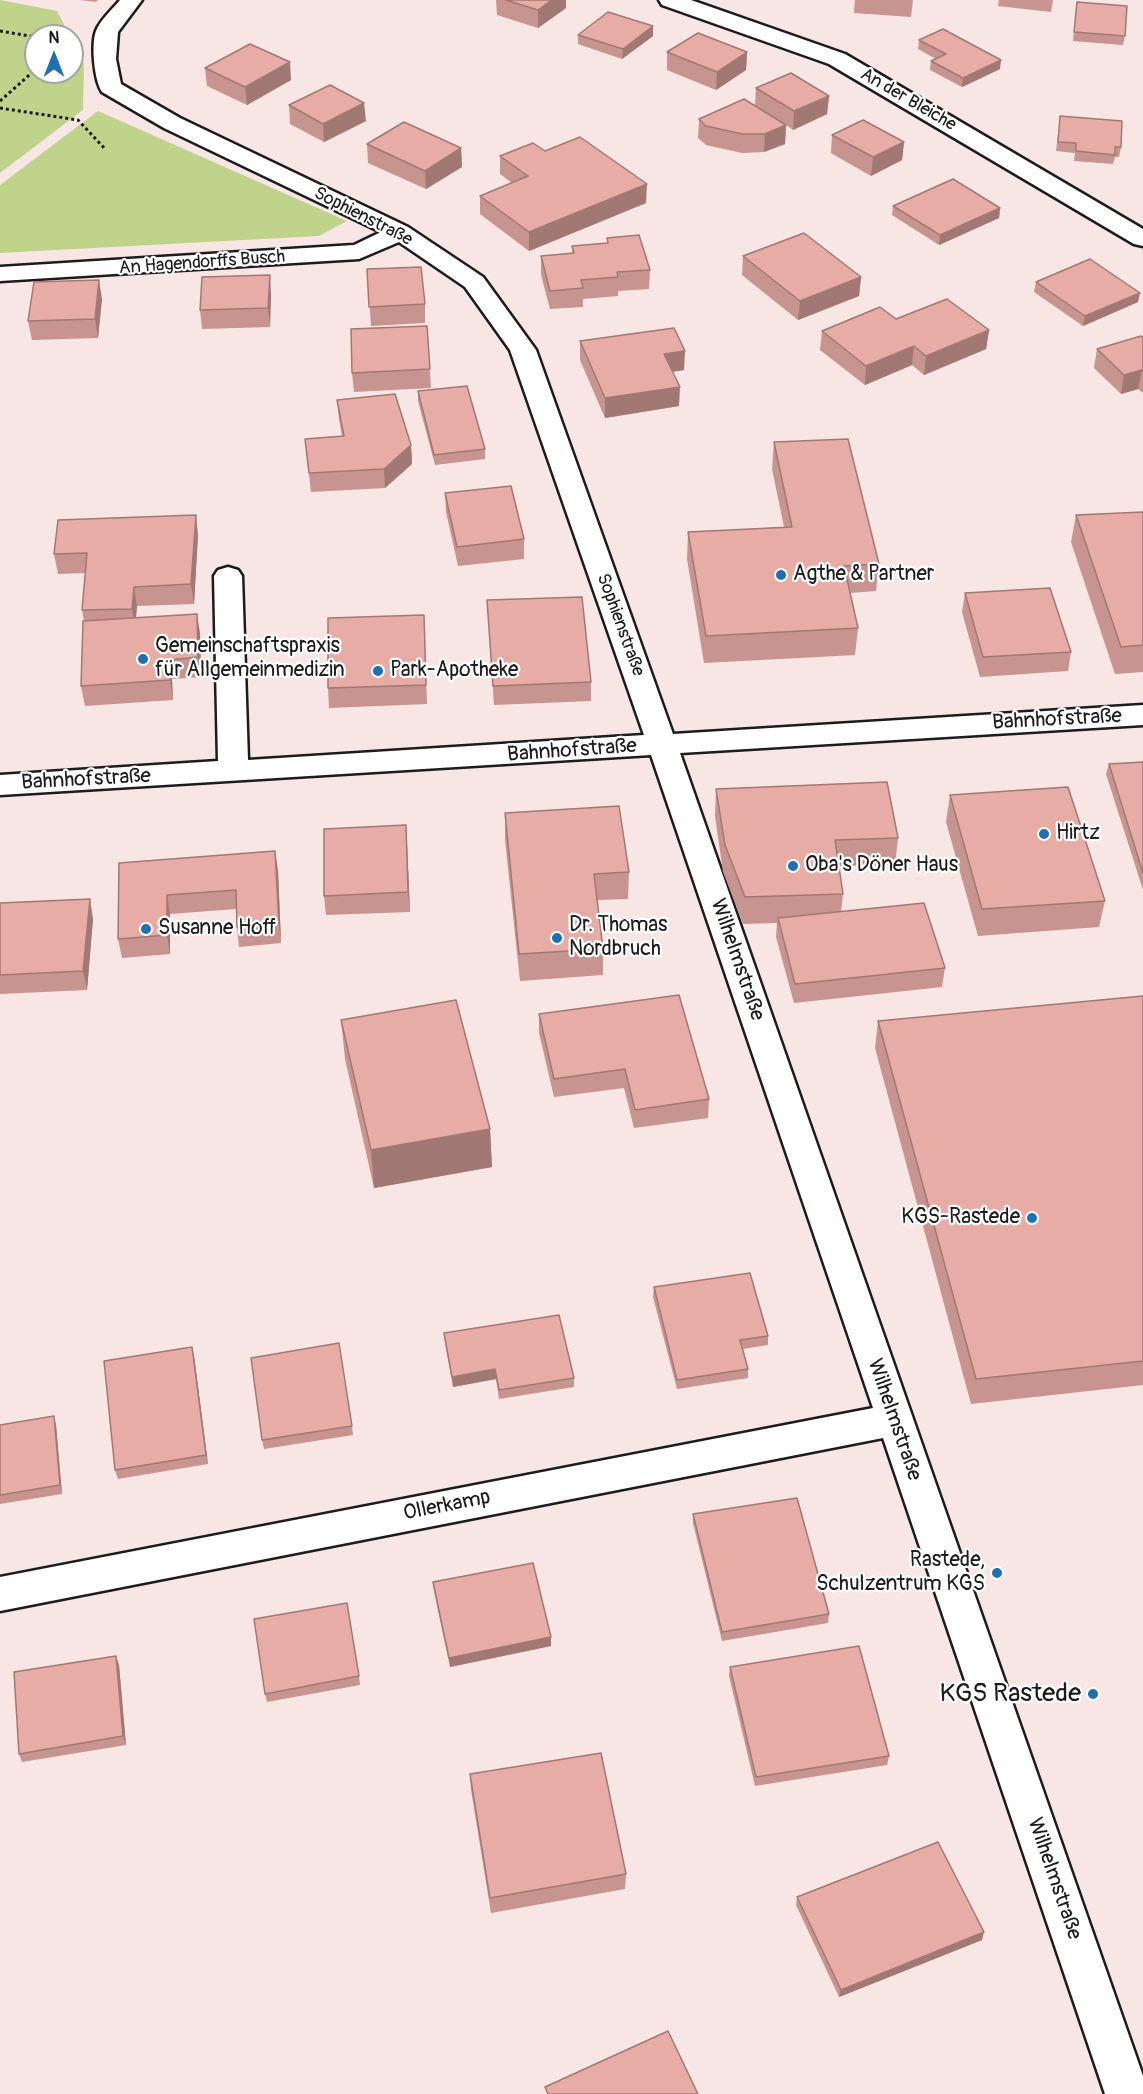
<!DOCTYPE html>
<html>
<head>
<meta charset="utf-8">
<style>
	body { margin:0 }
	#map { position:relative; width:1143px; height:2094px; overflow:hidden; background:#f8e6e4; font-family:Pangolin,sans-serif }
	canvas { display:block }
	.north { position:absolute; left:24px; top:24px; width:60px; height:60px; box-sizing:border-box; background:#fff; border:2px solid #a4a4a4; border-radius:50%; rotate:0deg; font-size:16px; font-weight:700; line-height:24px; text-align:center; color:#1c1c1c }
	.north::after { content:''; display:block; margin:auto; width:21px; height:27px; background:#1f6fb2; clip-path:polygon(50% 0,100% 100%,50% 72%,0 100%) }
</style>
</head>
<body>
<div id="map">
<canvas width="1143" height="2094"></canvas>
<div class="north">N</div>
</div>
<script>
const context = document.querySelector('canvas').getContext('2d');
context.lineJoin = 'round';
function fill(path, color) {
  context.fillStyle = color;
  context.fill(path, 'evenodd');
}
function strokePath(path, color, width, dash) {
  context.strokeStyle = color;
  context.lineWidth = width;
  context.lineCap = dash ? 'butt' : 'round';
  context.setLineDash(dash || []);
  context.stroke(path);
}
function drawText(font, color, halo, rows, align = 'center') {
  context.font = font + ' Pangolin,sans-serif';
  context.lineWidth = 4.5;
  context.setLineDash([]);
  context.textBaseline = 'middle';
  context.strokeStyle = halo;
  context.fillStyle = color;
  for (const [text, x, y, turn = 0] of rows) {
    context.save();
    context.translate(x, y);
    context.rotate((+turn || 0) * Math.PI / 180);
    context.textAlign = isNaN(turn) ? turn : align;
    if (halo) context.strokeText(text, 0, 0);
    context.fillText(text, 0, 0);
    context.restore();
  }
}
const green = new Path2D(`
	M0,0L57,11L70,36H36V72H72V40L84,64L83,110L0,173Z
	M98,111L347,221L319,236L0,253V185Z`);
const path = new Path2D(`
	M0,31L36,37
	M0,101L36,69
	M0,108L78,120L106,150`);
const minor = new Path2D(`
	M120,0H142L118,32L116,59L121,84L180,118L408,227L483,277L536,350L673,734L1143,705V725L680,753L1143,2076V2094H1105L883,1438L0,1611V1577L873,1408L651,755L0,795V775L218,761L214,576L218,570L228,567L238,570L242,576L248,760L644,735L510,350L465,287L399,242L359,259L0,281V267L354,245L381,232L164,128L102,92C94,80 91,44 96,31C100,20 113,9 120,0Z
	M659,0H691L845,54L1143,229V246L1134,244L829,64L662,5Z`);
const wall = new Path2D(`
	M80,0H98L96,2Z
	M496,0H566V8L538,28L497,15Z
	M855,0H913L911,17L854,13Z
	M999,0H1053L1051,12L998,6Z
	M1077,2L1125,36L1123,45L1073,41Z
	M653,26V36L622,59L578,44V35Z
	M919,40L1000,69L962,87L930,70L931,61L936,59L918,49Z
	M667,52H747L746,70L716,90L667,70Z
	M205,68L291,80L247,105L207,86Z
	M756,88L829,96L827,114L793,130L786,125L785,144L764,152L742,153L706,145L698,138L699,119L755,106Z
	M289,105L366,121L324,142L290,124Z
	M1060,116L1121,147L1119,157H1115L1113,164L1074,161L1075,153L1056,151Z
	M832,135L904,142L902,160L871,176L831,153Z
	M367,144L461,148L462,167L426,189L368,163Z
	M500,156L646,203L529,251L480,214V196L512,183L500,174Z
	M893,206L1000,208L999,218L939,245L892,215Z
	M607,238L650,270L649,289L618,291V296L583,299V307L550,309L541,275V256L572,253V246L607,243Z
	M743,256L861,277L859,296L798,320L742,275Z
	M367,269L425,304V323L371,326Z
	M1036,282L1138,302L1083,326L1034,292Z
	M271,294L270,327L202,329L200,310Z
	M102,299L98,338L32,340L28,321Z
	M896,319L989,330L986,349L924,375L912,365L865,385L820,350L822,331Z
	M427,326L431,388L354,392L352,373Z
	M1143,338V393L1138,389L1121,394L1094,368L1097,349Z
	M580,341L684,370L672,372L679,406L605,418L580,360Z
	M418,391L485,449V459L435,465L418,401Z
	M337,400L411,445L412,464L385,488L311,492L305,439L342,436L339,419Z
	M774,442L879,564L876,591L850,593L858,628L855,655L704,663L687,559L688,532L784,527L772,469Z
	M445,493L524,539V559L458,566L446,512Z
	M1143,512V672L1115,674L1071,542L1076,515Z
	M198,535L194,604L137,606L136,618L200,633L201,677L172,679L173,700L85,706L81,686L84,621L82,610L86,573L58,574L54,554Z
	M965,593L1071,652L1068,671L980,677L962,612Z
	M487,600L591,682V701L494,705Z
	M424,615L427,704L329,708L328,688Z
	M1143,762V890L1106,774L1109,764Z
	M716,789L898,838L895,865L839,866L843,894L841,912L945,968L942,987L794,1003L776,937L777,923L743,924L723,872L715,816Z
	M950,795L1105,901L1099,927L978,936L946,822Z
	M505,813L629,872L628,899L597,900L603,949V975L520,981L505,840Z
	M407,844L410,912L326,915L324,896Z
	M119,863L278,870L281,943L239,947L237,927L236,909L170,914V954L122,958L118,939Z
	M0,903L93,919L87,990L0,994Z
	M1143,996V1385L971,1404L875,1048L878,1021Z
	M539,1014L709,1099L708,1118L634,1128L624,1088L554,1097L539,1033Z
	M341,1020L490,1129L492,1167L374,1188L345,1059Z
	M654,1287L768,1336V1345L743,1349L748,1369V1378L677,1389L653,1297Z
	M444,1333L574,1378V1387L499,1399L496,1379L453,1387L445,1343Z
	M194,1356L208,1464L118,1479L115,1470Z
	M0,1425H56L62,1494L0,1504Z
	M352,1426L353,1435L264,1449L262,1440Z
	M693,1514L829,1614L828,1623L722,1641L693,1523Z
	M433,1582L551,1646L450,1667L434,1591Z
	M119,1665L126,1745L22,1762L19,1754Z
	M730,1667L889,1756L887,1765L755,1786L729,1676Z
	M359,1676L360,1685L267,1702L265,1694Z
	M470,1774L626,1874L625,1889L491,1913L471,1790Z
	M797,1897L982,1940L839,1997L796,1905Z`);
const shadedWall = new Path2D(`
	M552,0H566V8L538,28V10Z
	M653,26V36L622,59L623,49Z
	M747,52L746,70L716,90L717,72Z
	M1001,60L1000,69L962,87L963,78Z
	M290,62L291,80L247,105L245,87Z
	M829,96L827,114L793,130L794,111Z
	M364,103L366,121L324,142L323,124Z
	M786,125L785,144L764,152L765,134Z
	M904,142L902,160L871,176L873,157Z
	M461,148L462,167L426,189L425,171Z
	M647,184L646,203L529,251V232Z
	M1000,208L999,218L939,245L940,235Z
	M270,275L271,294L270,327L268,308Z
	M861,277L859,296L798,320L800,301Z
	M99,280L102,299L98,338L95,319Z
	M1140,293L1138,302L1083,326L1085,316Z
	M989,330L986,349L924,375L926,356Z
	M914,346L912,365L865,385L866,366Z
	M685,351L684,370L663,373L664,354Z
	M1142,370L1138,389L1121,394L1124,375Z
	M680,387L679,406L605,418V398Z
	M411,445L412,464L385,488L384,469Z
	M196,515L198,535L194,604L191,584Z
	M134,587L137,606L135,628L132,609Z
	M197,614L200,633L201,677L198,657Z
	M169,660L172,679L173,700L170,680Z
	M406,825L407,844L410,912L408,892Z
	M275,851L278,870L281,943L279,924Z
	M167,895L170,914V954L167,935Z
	M90,899L93,919L87,990L83,971Z
	M490,1129L492,1167L374,1188L371,1150Z
	M192,1347L194,1356L208,1464L206,1455Z
	M495,1369L496,1379L453,1387L452,1377Z
	M54,1416L56,1425L62,1494L60,1485Z
	M551,1637V1646L450,1667L449,1658Z
	M116,1656L119,1665L126,1745L123,1736Z
	M984,1932L982,1940L839,1997L841,1990Z`);
const building = new Path2D(`
	M506,0H552L538,10Z
	M1077,2L1127,6L1125,36L1074,32Z
	M608,12L653,26L623,49L578,35Z
	M943,29L1001,60L963,78L931,61L946,54L919,40Z
	M698,33L747,52L717,72L667,52Z
	M250,44L290,62L245,87L205,68Z
	M791,73L829,96L794,111L756,88Z
	M330,85L364,103L323,124L289,105Z
	M744,99L786,125L765,134H743L706,126L699,119Z
	M1060,116L1122,121L1121,147H1115V155L1076,151V143L1058,142Z
	M863,120L904,142L873,157L832,135Z
	M404,122L461,148L425,171L367,144Z
	M580,137L647,184L529,232L480,196L528,176L500,156L533,143L545,151Z
	M953,179L1000,208L940,235L893,206Z
	M804,233L861,277L800,301L743,256Z
	M639,235L650,270L617,272L618,277L581,280L583,288L550,291L541,256L574,253L572,246L608,243L607,238Z
	M1090,259L1140,293L1085,316L1036,282Z
	M421,267L425,304L369,307L367,269Z
	M270,275L268,308L200,310L202,277Z
	M99,280L95,319L28,321L34,282Z
	M947,299L989,330L926,356L914,346L866,366L822,331L880,307L896,319Z
	M427,326L430,369L352,373L351,329Z
	M674,328L685,351L664,354L680,387L605,398L580,341Z
	M1141,336L1143,338V371L1142,370L1124,375L1097,349Z
	M467,386L485,449L434,455L418,391Z
	M395,394L411,445L384,469L309,473L305,439L344,436L337,400Z
	M848,439L879,564L844,566L858,628L706,636L688,532L792,527L774,442Z
	M511,486L524,539L457,547L445,493Z
	M1143,512V645L1121,647L1076,515Z
	M196,515L191,584L134,587L132,609L82,610L87,553L54,554L58,520Z
	M1050,588L1071,652L983,657L965,593Z
	M582,597L591,682L493,686L487,600Z
	M197,614L198,657L169,660L170,680L81,686L83,621Z
	M424,615L426,685L328,688V618Z
	M1143,762V873L1109,764Z
	M887,782L898,838L835,840L843,894L745,897L725,845L716,789Z
	M1068,787L1105,901L982,909L950,795Z
	M619,806L629,872L594,874L603,949L519,954L505,813Z
	M406,825L408,892L324,896V829Z
	M275,851L279,924L237,927L236,890L167,895V935L118,939L119,863Z
	M90,899L83,971L0,975V903Z
	M924,903L945,968L795,984L778,918Z
	M679,995L709,1099L635,1110L625,1069L554,1079L539,1014Z
	M1143,996V1361L976,1379L878,1021Z
	M456,1000L490,1129L371,1150L341,1020Z
	M750,1273L768,1336L740,1340L748,1369L677,1380L654,1287Z
	M559,1315L574,1378L499,1390L495,1369L452,1377L444,1333Z
	M339,1343L352,1426L262,1440L251,1358Z
	M192,1347L206,1455L115,1470L104,1361Z
	M54,1416L60,1485L0,1495V1425Z
	M797,1498L829,1614L722,1632L693,1514Z
	M533,1563L551,1637L449,1658L433,1582Z
	M347,1603L359,1676L265,1694L254,1619Z
	M859,1646L889,1756L756,1777L730,1667Z
	M116,1656L123,1736L19,1754L14,1672Z
	M601,1753L626,1874L490,1898L470,1774Z
	M938,1842L984,1932L841,1990L797,1897Z
	M668,2031L698,2094H548L545,2087Z`);
const markers = [
	[781,575,6,"#1f6fb2"],
	[143,659,6,"#1f6fb2"],
	[378,671,6,"#1f6fb2"],
	[1044,834,6,"#1f6fb2"],
	[793,866,6,"#1f6fb2"],
	[146,929,6,"#1f6fb2"],
	[557,938,6,"#1f6fb2"],
	[1032,1218,6,"#1f6fb2"],
	[997,1573,6,"#1f6fb2"],
	[1093,1694,6,"#1f6fb2"]
];
const farStreetnames = [
	["An der Bleiche",908,100,30],
	["Sophienstraße",363,217,27],
	["An Hagendorffs Busch",202,263,-4],
	["Sophienstraße",620,625,70]
];
const poiNames = [
	["Agthe & Partner",793,575],
	["Gemeinschaftspraxis",155,647],
	["für Allgemeinmedizin",155,671],
	["Park-Apotheke",390,671],
	["Hirtz",1056,834],
	["Oba's Döner Haus",805,866],
	["Dr. Thomas",569,926],
	["Nordbruch",569,950],
	["Susanne Hoff",158,929],
	["KGS-Rastede",1020,1218,"right"],
	["Rastede,",985,1561,"right"],
	["Schulzentrum KGS",985,1585,"right"]
];
const streetNames = [
	["Bahnhofstraße",1057,720,-3],
	["Bahnhofstraße",572,751,-4],
	["Bahnhofstraße",86,780,-3],
	["Wilhelmstraße",737,960,71],
	["Wilhelmstraße",894,1420,71],
	["Ollerkamp",447,1506,-11],
	["Wilhelmstraße",1054,1879,71]
];
const nearPoinames = [
	["KGS Rastede",1081,1694]
];
fill(green, '#bfd48a');
strokePath(minor, '#1c1c1c', 5);
strokePath(path, '#1c1c1c', 3, [3, 3]);
fill(minor, '#fff');
fill(wall, '#c7948f');
fill(shadedWall, '#a27874');
fill(building, '#e7aca6');
strokePath(building, '#a27874', 1.5);
for (const [x, y, r, color] of markers) {
  const dot = new Path2D();
  dot.arc(x, y, r, 0, 2 * Math.PI);
  context.fillStyle = color;
  context.fill(dot);
  strokePath(dot, '#fff', 2);
}
drawText('18px', '#1c1c1c', '#fff', farStreetnames);
drawText('21px', '#1c1c1c', '#fff', poiNames, 'left');
drawText('21px', '#1c1c1c', '#fff', streetNames);
drawText('26px', '#1c1c1c', '#fff', nearPoinames, 'right');
</script>
</body>
</html>
